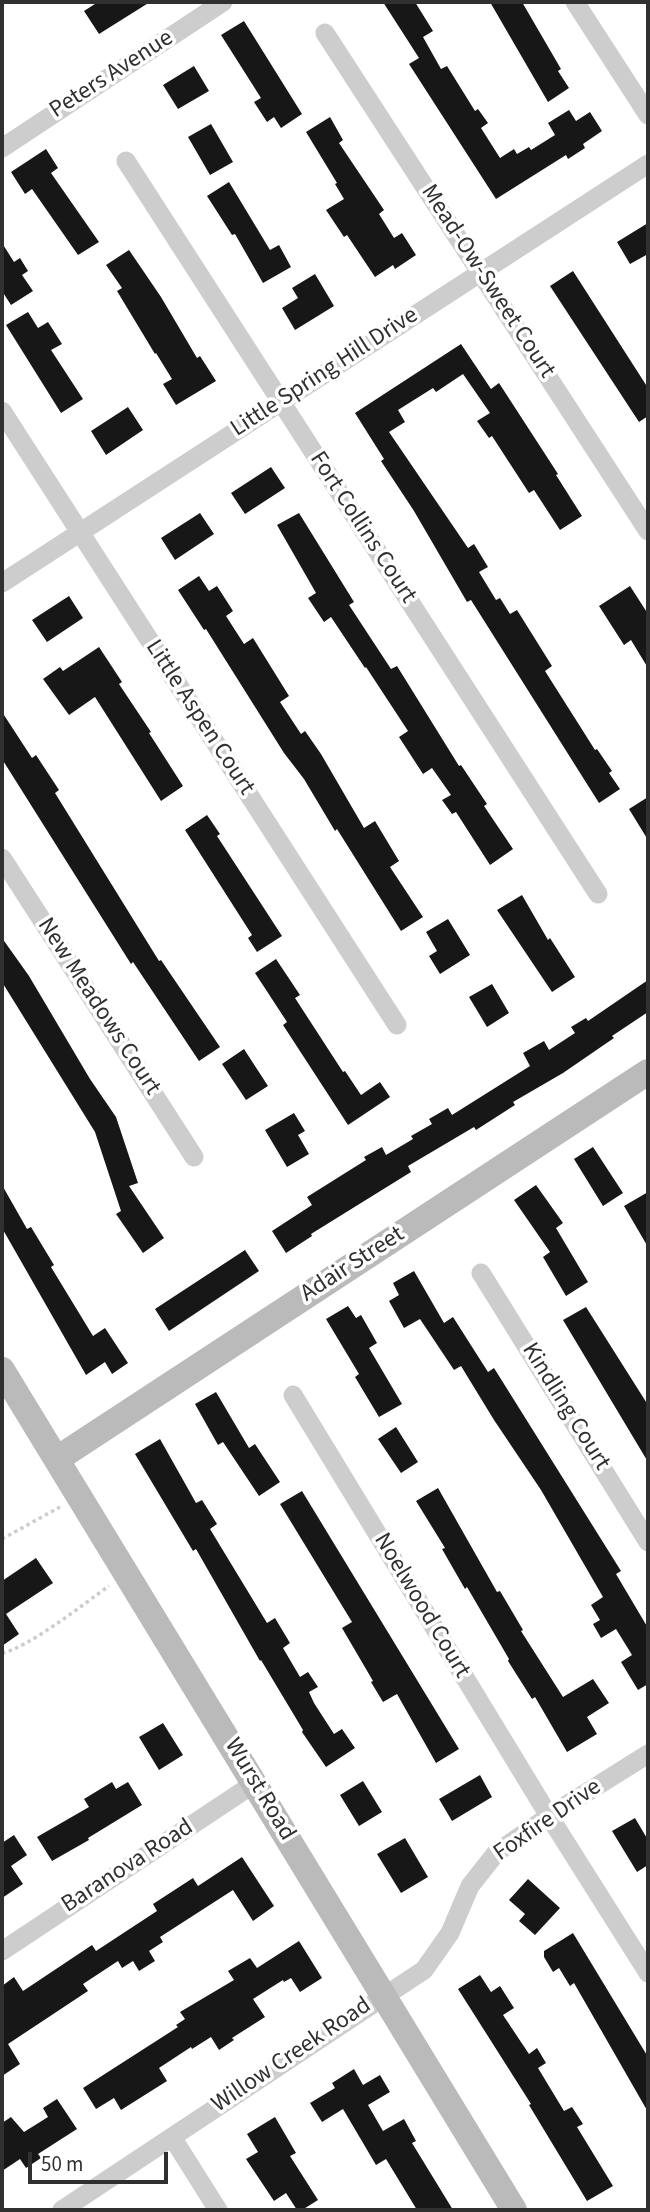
<!DOCTYPE html>
<html>
<head>
<meta charset="utf-8">
<style>
	body { margin:0 }
	#map { position:relative; width:650px; height:2212px; overflow:hidden; background:#fff; font-family:"Source Sans 3",sans-serif }
	canvas { display:block }
	.frame { position:absolute; inset:0; border:4px solid #303030; pointer-events:none }
	.scale { position:absolute; left:28px; top:2152px; width:140px; height:32px; box-sizing:border-box; border:4px solid #303030; border-top:0; padding-left:9px; font-size:21px; line-height:24px; white-space:nowrap; color:#303030; -webkit-text-stroke:5px #fff; paint-order:stroke }
</style>
</head>
<body>
<div id="map">
<canvas width="650" height="2212"></canvas>
<div class="frame"></div>
<div class="scale">50 m</div>
</div>
<script>
const context = document.querySelector('canvas').getContext('2d');
context.lineJoin = 'round';
function fill(path, color) {
  context.fillStyle = color;
  context.fill(path, 'evenodd');
}
function strokePath(path, color, width, dash) {
  context.strokeStyle = color;
  context.lineWidth = width;
  context.lineCap = dash ? 'butt' : 'round';
  context.setLineDash(dash || []);
  context.stroke(path);
}
function drawText(font, color, halo, rows, align = 'center') {
  context.font = font + ' "Source Sans 3",sans-serif';
  context.lineWidth = 7;
  context.setLineDash([]);
  context.textBaseline = 'middle';
  context.strokeStyle = halo;
  context.fillStyle = color;
  for (const [text, x, y, turn = 0] of rows) {
    context.save();
    context.translate(x, y);
    context.rotate((+turn || 0) * Math.PI / 180);
    context.textAlign = isNaN(turn) ? turn : align;
    if (halo) context.strokeText(text, 0, 0);
    context.fillText(text, 0, 0);
    context.restore();
  }
}
const building = new Path2D(`
	M98,2H150L99,34L84,11Z
	M383,2H415L433,31L423,37L441,69L447,66L475,111L478,109L488,123L481,128L500,158L514,149L517,154L529,147L531,150L555,135L548,123L569,110L576,121L590,112L602,131L583,144L585,148L568,159L566,155L496,199L409,64L419,58Z
	M490,2H522L561,69L558,71L569,88L548,102Z
	M244,21L302,114L281,128L274,117L267,122L254,102L261,98L221,35Z
	M194,66L209,91L178,109L163,85Z
	M330,117L343,140L339,143L384,210L379,214L394,238L402,233L416,255L395,269L393,265L375,277L347,235L344,237L326,210L344,199L335,184L337,183L306,132Z
	M211,124L233,162L210,175L188,137Z
	M46,149L58,168L51,173L99,242L78,255L32,189L25,194L11,172Z
	M229,182L270,250L279,245L291,267L263,283L235,234L232,235L207,196Z
	M648,223V254L630,264L617,242Z
	M2,243L14,262L20,258L28,271L22,275L33,291L11,305L2,291Z
	M129,250L161,297L197,358L200,356L216,381L176,405L163,384L172,379L156,353L155,354L117,291L122,288L106,265Z
	M573,271L648,388V416L639,422L550,286Z
	M315,274L334,306L295,330L282,308L298,298L292,288Z
	M28,312L38,328L48,322L62,344L51,350L83,399L61,413L6,325Z
	M461,344L491,389L499,383L558,474L556,475L582,516L560,530L534,490L529,493L492,436L489,438L477,421L490,413L463,374L436,392L433,388L398,410L405,422L389,432L468,548L474,544L488,567L479,572L496,600L500,598L510,614L517,610L552,666L545,671L595,750L597,749L612,771L609,773L620,789L599,803L471,600L467,602L414,511L381,461L384,459L355,413Z
	M128,407L143,430L106,455L91,431Z
	M271,467L285,488L245,514L231,493Z
	M200,513L214,534L175,560L161,538Z
	M299,513L354,602L349,605L391,669L397,666L459,766L461,765L487,804L484,806L513,849L490,865L456,812L452,814L442,800L451,795L432,768L423,774L399,737L408,731L366,667L365,668L331,617L324,622L308,598L316,593L277,525Z
	M199,576L209,591L217,586L233,611L226,616L244,644L253,638L289,696L280,702L301,734L305,731L321,754L364,828L375,821L399,861L390,867L423,917L401,931L337,829L335,831L304,779L284,753L206,629L204,630L178,590Z
	M630,586L648,614V668L631,640L624,645L599,606Z
	M69,596L83,618L47,642L32,620Z
	M99,647L122,682L119,684L151,732L149,733L183,786L161,801L95,697L69,715L43,679L60,667L63,671Z
	M2,712L32,758L36,755L59,790L55,793L159,961L161,960L220,1047L199,1061L133,962L131,964L2,759Z
	M648,797V840L629,809Z
	M207,815L220,834L217,836L282,936L257,952L248,938L252,935L185,830Z
	M522,895L548,940L550,938L575,977L552,992L497,910Z
	M448,919L470,955L440,974L429,956L437,951L426,932Z
	M2,938L29,976L90,1079L116,1117L138,1183L129,1186L164,1238L143,1253L116,1214L121,1211L95,1132L2,982Z
	M276,959L300,995L295,998L343,1072L345,1071L361,1095L380,1082L390,1097L348,1125L283,1025L287,1022L255,973Z
	M648,980V1012L612,1036L614,1038L563,1073L513,1102L515,1105L476,1130L474,1127L408,1166L411,1172L311,1234L312,1236L286,1253L272,1231L312,1205L307,1197L366,1160L364,1157L382,1147L386,1155L413,1139L411,1136L432,1124L429,1119L448,1108L452,1115L530,1066L523,1053L544,1041L549,1050L575,1033L571,1027L586,1018L588,1021Z
	M492,984L509,1013L487,1027L469,997Z
	M244,1049L268,1086L246,1100L222,1064Z
	M294,1113L305,1131L298,1135L309,1154L287,1167L265,1130Z
	M593,1147L623,1193L603,1206L574,1159Z
	M2,1185L27,1229L31,1227L54,1265L51,1267L93,1336L105,1328L128,1363L112,1374L105,1362L86,1375L2,1228Z
	M536,1185L563,1223L556,1228L588,1282L566,1296L543,1257L550,1252L514,1200Z
	M648,1192V1247L624,1206Z
	M245,1250L259,1271L169,1331L155,1309Z
	M414,1271L444,1323L453,1317L488,1372L494,1368L621,1571L616,1574L648,1628V1684L638,1690L621,1662L632,1655L616,1629L601,1638L593,1624L600,1620L591,1605L603,1597L541,1490L494,1420L461,1366L454,1370L420,1319L404,1328L389,1301L399,1295L393,1283Z
	M348,1306L356,1318L361,1315L377,1343L369,1348L402,1404L379,1417L355,1377L359,1374L326,1319Z
	M586,1307L648,1405V1462L563,1320Z
	M216,1392L249,1448L255,1444L280,1482L259,1496L223,1442L218,1445L195,1404Z
	M396,1427L418,1462L401,1473L378,1439Z
	M160,1439L196,1503L202,1500L217,1524L210,1529L267,1623L275,1618L290,1643L283,1648L300,1677L308,1672L318,1687L309,1692L314,1703L334,1734L342,1729L355,1748L326,1767L302,1732L303,1730L261,1660L260,1661L196,1549L193,1551L135,1454Z
	M438,1488L497,1592L500,1591L523,1630L521,1631L563,1697L593,1679L609,1703L587,1717L597,1734L567,1752L535,1697L532,1699L508,1661L509,1659L467,1587L465,1589L442,1549L445,1548L416,1501Z
	M302,1491L459,1749L436,1763L397,1694L383,1702L371,1682L373,1681L342,1628L352,1622L280,1504Z
	M36,1558L53,1583L6,1614L19,1634L2,1646V1581Z
	M163,1723L183,1755L159,1770L139,1737Z
	M480,1775L492,1797L452,1821L439,1799Z
	M363,1781L382,1812L359,1826L340,1795Z
	M112,1782L116,1789L128,1782L142,1805L88,1838L89,1840L52,1861L37,1837L89,1807L84,1799Z
	M635,1818L648,1840V1865L637,1872L612,1831Z
	M14,1835L27,1855L11,1866L23,1884L2,1898V1843Z
	M405,1838L428,1877L401,1893L377,1854Z
	M242,1857L274,1906L253,1921L233,1890L160,1937L163,1942L149,1951L155,1961L139,1971L133,1961L122,1968L118,1961L83,1984L88,1991L8,2044L20,2064L2,2076V1986L14,1977L23,1991L92,1945L96,1951L157,1911L153,1904L193,1878L198,1886Z
	M528,1879L560,1908L535,1935L519,1921L525,1914L509,1900Z
	M573,1933L648,2057V2112L574,1983L570,1986L559,1968L553,1972L544,1957V1951Z
	M299,1941L322,1978L300,1992L291,1978L284,1982L283,1980L253,1999L265,2017L232,2038L234,2040L219,2050L211,2037L192,2049L191,2047L159,2068L167,2081L121,2110L114,2098L96,2109L83,2088L178,2027L176,2025L185,2019L180,2012L234,1980L228,1971L250,1958L257,1968Z
	M480,1975L491,1992L500,1986L514,2008L503,2015L529,2054L537,2048L546,2063L538,2068L564,2111L572,2107L583,2124L577,2127L613,2186L587,2201L529,2105L531,2104L458,1989Z
	M354,2069L363,2085L380,2075L390,2092L368,2105L383,2131L404,2119L416,2141L412,2143L453,2210H417L386,2159L376,2165L343,2109L322,2122L310,2103L335,2088L332,2083Z
	M57,2099L77,2129L38,2154L41,2158L26,2168L20,2159L2,2171V2123L11,2117L24,2132L48,2117L43,2108Z
	M275,2117L296,2153L290,2156L318,2200L302,2210H297L286,2193L274,2201L246,2159L258,2152L247,2134Z`);
const path = new Path2D(`
	M2,1539L60,1507
	M2,1653C28,1648 85,1603 109,1586`);
const street = new Path2D(`
	M575,2L648,115
	M325,33L648,531
	M2,148L223,2
	M126,161L598,894
	M2,411L397,1025
	M2,583L648,164
	M2,858L194,1157
	M481,1273L648,1542
	M293,1395L549,1816L648,1973
	M2,1951L255,1783
	M172,2137L218,2210
	M62,2210L424,1970L450,1933L470,1886L496,1853L549,1816L648,1754`);
const secondary = new Path2D(`
	M2,1370L514,2210
	M57,1459L648,1072`);
const streetNames = [
	["Peters Avenue",112,75,-33],
	["Mead-Ow-Sweet Court",487,282,57],
	["Little Spring Hill Drive",325,373,-33],
	["Fort Collins Court",362,528,57],
	["Little Aspen Court",199,718,57],
	["New Meadows Court",98,1007,57],
	["Adair Street",353,1265,-33],
	["Kindling Court",565,1407,58],
	["Noelwood Court",421,1606,59],
	["Wurst Road",259,1790,59],
	["Foxfire Drive",548,1821,-35],
	["Baranova Road",128,1867,-33],
	["Willow Creek Road",292,2056,-34]
];
fill(building, '#171717');
strokePath(path, '#cdcdcd', 3.5, [3.5, 3.5]);
strokePath(street, '#cdcdcd', 19);
strokePath(secondary, '#bababa', 26);
drawText('24px', '#303030', '#fff', streetNames);
</script>
</body>
</html>
